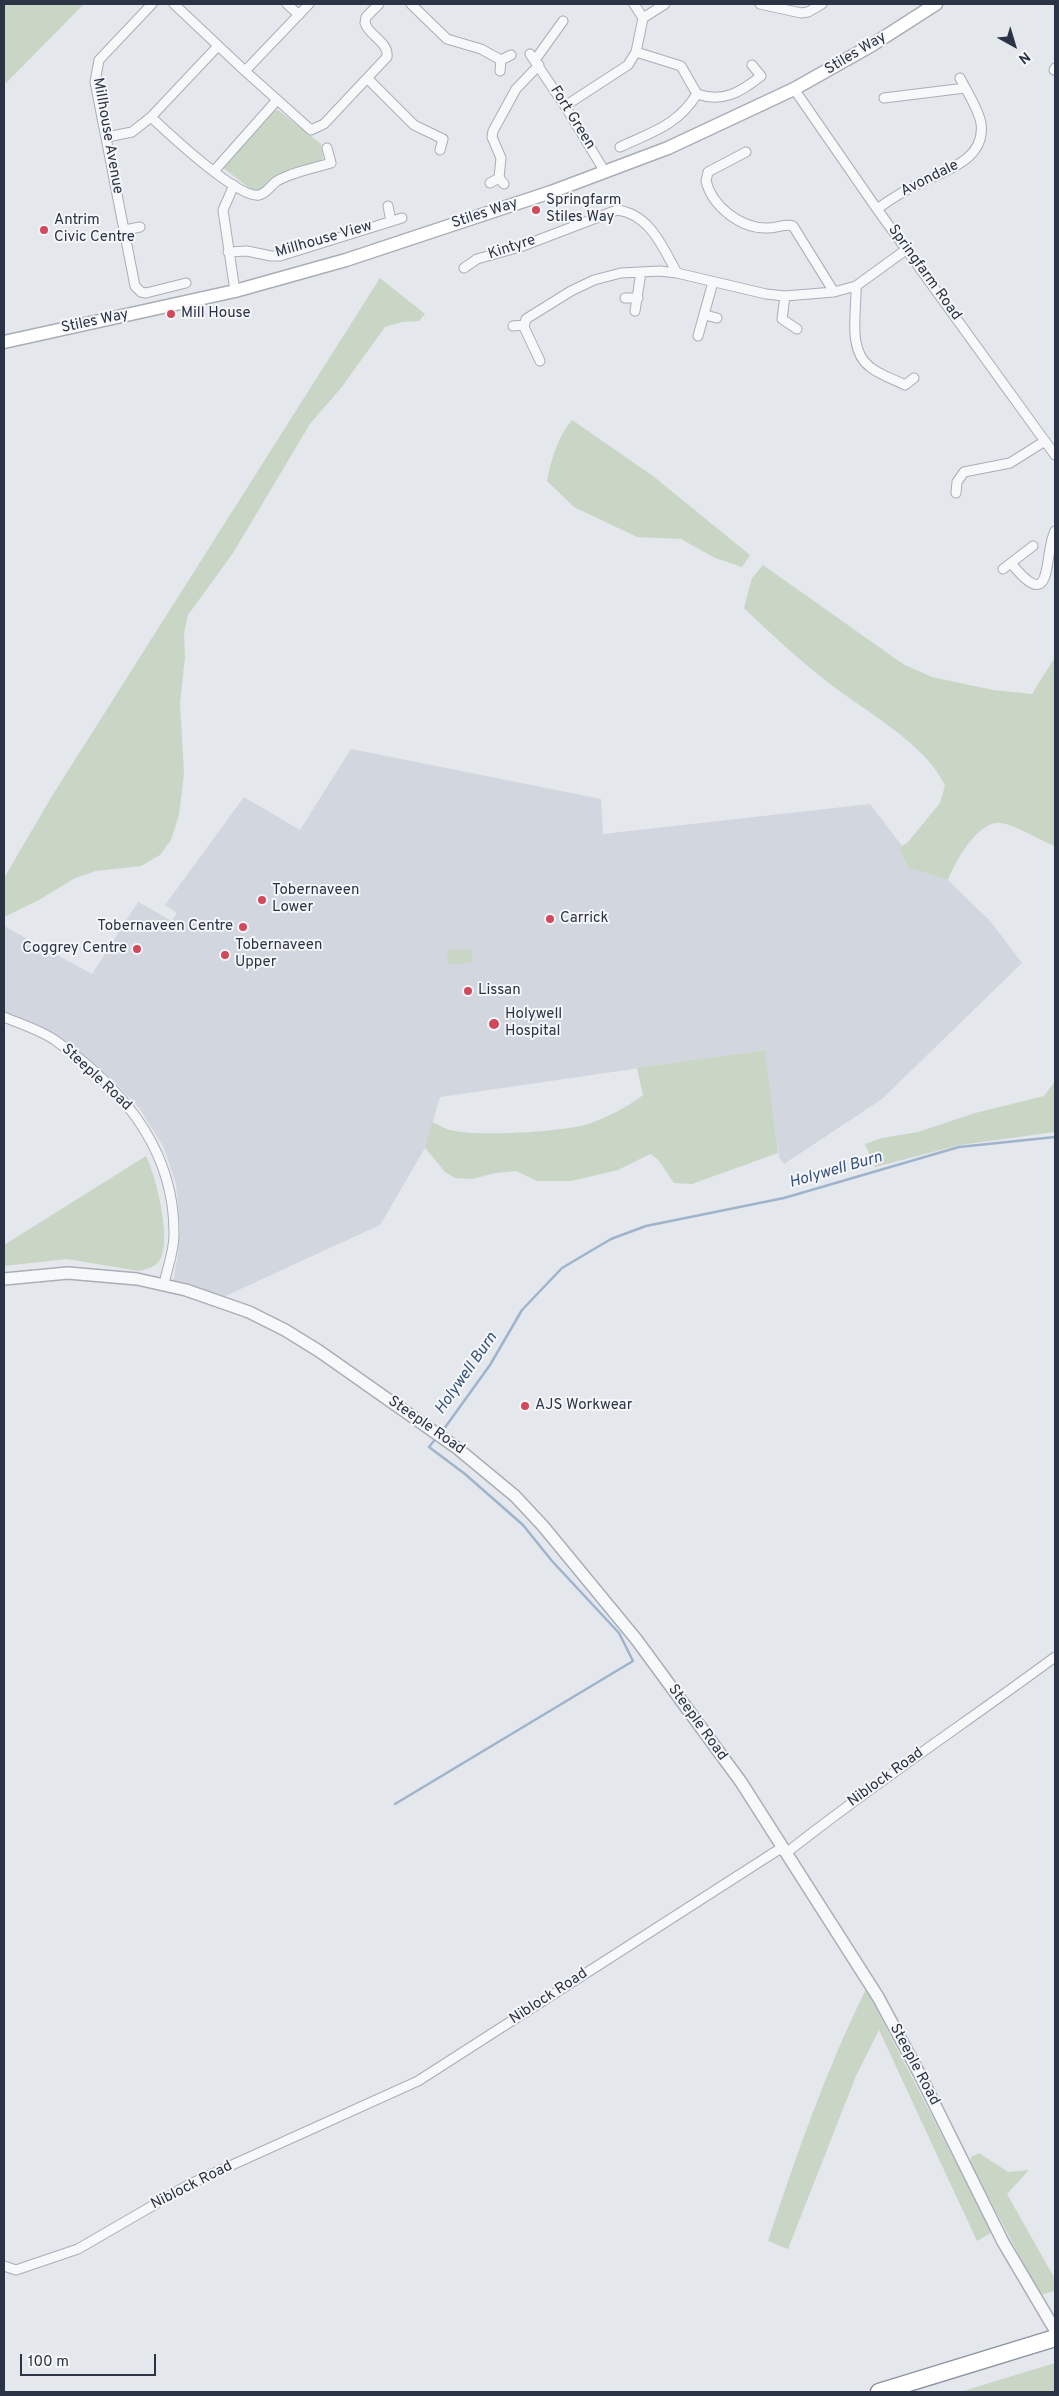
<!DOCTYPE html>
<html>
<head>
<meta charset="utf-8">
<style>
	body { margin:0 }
	#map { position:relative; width:1059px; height:2396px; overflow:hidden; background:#e4e7ec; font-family:Overpass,sans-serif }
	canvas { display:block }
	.frame { position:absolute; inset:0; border:5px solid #2b3445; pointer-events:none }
	.north { position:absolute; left:989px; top:20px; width:50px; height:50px; -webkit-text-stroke:4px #f4f6f9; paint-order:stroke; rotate:141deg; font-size:14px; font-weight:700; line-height:20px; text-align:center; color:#2b3445 }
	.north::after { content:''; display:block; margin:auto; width:18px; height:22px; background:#2b3445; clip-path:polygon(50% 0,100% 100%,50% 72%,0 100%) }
	.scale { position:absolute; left:20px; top:2354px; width:136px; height:22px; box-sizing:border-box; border:2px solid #2b3445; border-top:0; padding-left:6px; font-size:15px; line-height:18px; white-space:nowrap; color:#2b3445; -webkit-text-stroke:4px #f4f6f9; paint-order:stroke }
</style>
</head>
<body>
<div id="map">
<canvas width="1059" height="2396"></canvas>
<div class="frame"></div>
<div class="north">N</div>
<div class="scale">100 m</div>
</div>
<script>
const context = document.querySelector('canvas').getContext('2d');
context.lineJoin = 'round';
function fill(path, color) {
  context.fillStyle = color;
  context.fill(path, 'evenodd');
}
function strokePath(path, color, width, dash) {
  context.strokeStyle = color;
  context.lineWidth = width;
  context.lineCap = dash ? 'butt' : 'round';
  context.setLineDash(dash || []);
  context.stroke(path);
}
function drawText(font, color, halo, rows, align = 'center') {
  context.font = font + ' Overpass,sans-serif';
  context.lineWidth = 4;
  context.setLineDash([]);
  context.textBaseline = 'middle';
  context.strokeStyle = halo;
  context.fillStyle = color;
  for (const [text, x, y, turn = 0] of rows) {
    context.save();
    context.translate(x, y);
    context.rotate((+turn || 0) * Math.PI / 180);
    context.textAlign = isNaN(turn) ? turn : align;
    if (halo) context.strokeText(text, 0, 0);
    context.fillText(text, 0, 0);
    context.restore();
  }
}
const built = new Path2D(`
	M351,749L601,799L603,834L870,804L902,846L900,852L908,868L948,880L991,922L1022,963L882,1099L784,1164L779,1157L764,1050L440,1097L425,1148L380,1225L223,1297L173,1282L178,1255L180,1228L176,1184L164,1148L140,1109L112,1079L56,1037L4,1012V926L92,974L138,902L172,921L177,913L165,905L244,797L300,830Z`);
const green = new Path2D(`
	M4,4H84L6,83L4,80Z
	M278,110L321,144L323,158L318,164L274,177L259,192L253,191L222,167L271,111Z
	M380,278L425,314L419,321L402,322L385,327L341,388L310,424L233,553L188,615L184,633L185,657L180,703L184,774L179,815L171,840L160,855L141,866L96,871L75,878L39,900L4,917V878L52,796Z
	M572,420L653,476L750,555L742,567L715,558L681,539L637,537L574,507L547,481C551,459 558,437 572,420Z
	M763,565L903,664L932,677L993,690L1032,694L1055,657V846C1039,840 1018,826 1001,823C979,819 954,863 948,880L908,868L900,851L902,846L908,842L940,803L945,786C927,744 864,711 829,683C799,660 771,634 744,608L752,578Z
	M471,949L473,962L448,965L447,950Z
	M765,1050L778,1153L692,1184L674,1183C666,1173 661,1159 650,1154L618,1170L571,1181H537L516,1171L495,1173L472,1179L455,1178L445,1172L425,1148L432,1122C438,1124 444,1129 450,1130C475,1137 563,1132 588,1124C606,1118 628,1107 643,1095L637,1068Z
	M1055,1081V1132L960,1145L875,1167L865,1144L882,1138L918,1132L975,1113L1044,1096Z
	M146,1156C156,1176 172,1240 160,1260C155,1267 147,1269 139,1271L67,1259L4,1266V1245Z
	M866,1989L992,2232L977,2241L879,2030L856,2076L788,2249L768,2241C796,2155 826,2070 866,1989Z
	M979,2153L1008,2172L1029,2170L1007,2194L1055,2279V2291L1040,2295L970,2162L971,2157Z
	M1055,2363V2392H960Z`);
const stream = new Path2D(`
	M441,1433L490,1365L522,1310L562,1268L611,1239L646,1226L784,1198L959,1147L1055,1137
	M395,1804L633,1661L619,1633L552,1561L523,1525L465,1474L429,1447L437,1437`);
const minor = new Path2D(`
	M152,4L99,60L95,82L135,286L141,292L146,293L186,283
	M174,4L245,71
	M287,4L299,15
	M309,4L245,71L311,130L324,124L387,57C389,42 369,36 365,23L366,17L379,4
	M411,4L447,39L481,49L501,60
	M634,4L643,18
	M760,4L801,13L808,12L822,4
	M636,52L681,66L697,94C723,103 741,92 761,76L752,65
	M530,54L565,106L605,172
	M535,60L563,21
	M1054,70L1055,68
	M500,71L501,60L511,55
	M368,79L414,125L443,139L440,150
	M794,89L877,209L1055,455
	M884,98L965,88
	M565,106L628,65L636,52L643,18L665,4
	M151,117L218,46
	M107,137L132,132L151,117C168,133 238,199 259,195C266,194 271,185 277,181C292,172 315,168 331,163L327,148
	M620,147C652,132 677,126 697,94
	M746,152L708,172L706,181C712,206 740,228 766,228C775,229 785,223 793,226L834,292
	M214,171L277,100
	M499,178L501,158L492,137L493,131L516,89L539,65
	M490,183L499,178L504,184
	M234,185L223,210L235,291
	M388,206L391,221
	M877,209C891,199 905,190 920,183C946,170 986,160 981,123C978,108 967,92 960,78
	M125,230L140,227
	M228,252L247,251L271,256H280L402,218
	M464,268L477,259L520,247L617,210C650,214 663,248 677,273
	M856,286C857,311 847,350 870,367C880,375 893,379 905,385L914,378
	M785,296L782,319L797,329
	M625,298H638
	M635,311L641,272
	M705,315L717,318
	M513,326L524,325
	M698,336L713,282
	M540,361L524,327L526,319L571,291L594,280L621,273L660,271L677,273L766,294L785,296L834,292L856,286L907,249
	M956,493L957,482L964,472L1010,463L1045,441
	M1011,563C1055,618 1043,553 1055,531
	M1003,569L1033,546
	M4,1017C20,1024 41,1030 56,1041C122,1087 175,1150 174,1235C174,1252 167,1268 164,1284
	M4,2266L16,2270L78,2249L190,2184L418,2081L778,1850H790C876,1782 967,1722 1055,1657`);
const tertiary = new Path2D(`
	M4,1279L68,1273L137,1279L186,1290L249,1312L285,1330L319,1351L457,1448L515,1496L543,1526L636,1639L741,1782L878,1997L919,2073L1003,2242L1055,2330`);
const secondary = new Path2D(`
	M4,342L235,291L346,260L551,192L668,148L794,89L872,45L936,4`);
const motorway = new Path2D(`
	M879,2392L1055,2338`);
const markers = [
	[536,210,5,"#d1495b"],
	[44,230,5,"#d1495b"],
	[171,314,5,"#d1495b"],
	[262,900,5,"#d1495b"],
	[550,919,5,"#d1495b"],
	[243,927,5,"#d1495b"],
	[137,949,5,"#d1495b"],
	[225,955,5,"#d1495b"],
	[468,991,5,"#d1495b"],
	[494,1024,6,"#d1495b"],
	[525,1406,5,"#d1495b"]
];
const streetNames = [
	["Stiles Way",856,54,-31],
	["Fort Green",572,118,58],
	["Millhouse Avenue",107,136,80],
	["Avondale",930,179,-27],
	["Stiles Way",485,214,-18],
	["Millhouse View",324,240,-16],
	["Kintyre",512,248,-18],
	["Springfarm Road",924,273,54],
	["Stiles Way",95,322,-12],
	["Steeple Road",96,1078,43],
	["Steeple Road",426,1426,35],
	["Steeple Road",697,1723,54],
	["Niblock Road",886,1778,-36],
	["Niblock Road",549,1997,-33],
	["Steeple Road",914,2065,62],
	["Niblock Road",192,2186,-27]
];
const poiNames = [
	["Springfarm",546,201],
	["Stiles Way",546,218],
	["Antrim",54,221],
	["Civic Centre",54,238],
	["Mill House",181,314],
	["Tobernaveen",272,891],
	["Lower",272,908],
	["Carrick",560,919],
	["Tobernaveen Centre",233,927,"right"],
	["Tobernaveen",235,946],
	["Upper",235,963],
	["Coggrey Centre",127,949,"right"],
	["Lissan",478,991],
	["Holywell",505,1015],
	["Hospital",505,1032],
	["AJS Workwear",535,1406]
];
const waterNames = [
	["Holywell Burn",836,1171,-16],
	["Holywell Burn",467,1374,-55]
];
fill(built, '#d2d6de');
fill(green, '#c9d6c5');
strokePath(stream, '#9fb4cc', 2.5);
strokePath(minor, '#a9aeb7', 11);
strokePath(tertiary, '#a9aeb7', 14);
strokePath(secondary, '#a9aeb7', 15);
strokePath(motorway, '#8b94a3', 19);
strokePath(minor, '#f7f8fa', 9);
strokePath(tertiary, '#f7f8fa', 11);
strokePath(secondary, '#fff', 12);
strokePath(motorway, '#fff', 16);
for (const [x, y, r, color] of markers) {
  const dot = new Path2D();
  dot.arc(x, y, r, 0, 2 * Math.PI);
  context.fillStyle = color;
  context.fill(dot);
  strokePath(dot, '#f4f6f9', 2);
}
drawText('15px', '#2b3445', '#f4f6f9', streetNames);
drawText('15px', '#2b3445', '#f4f6f9', poiNames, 'left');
drawText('italic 16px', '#34527a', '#f4f6f9', waterNames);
</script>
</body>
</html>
